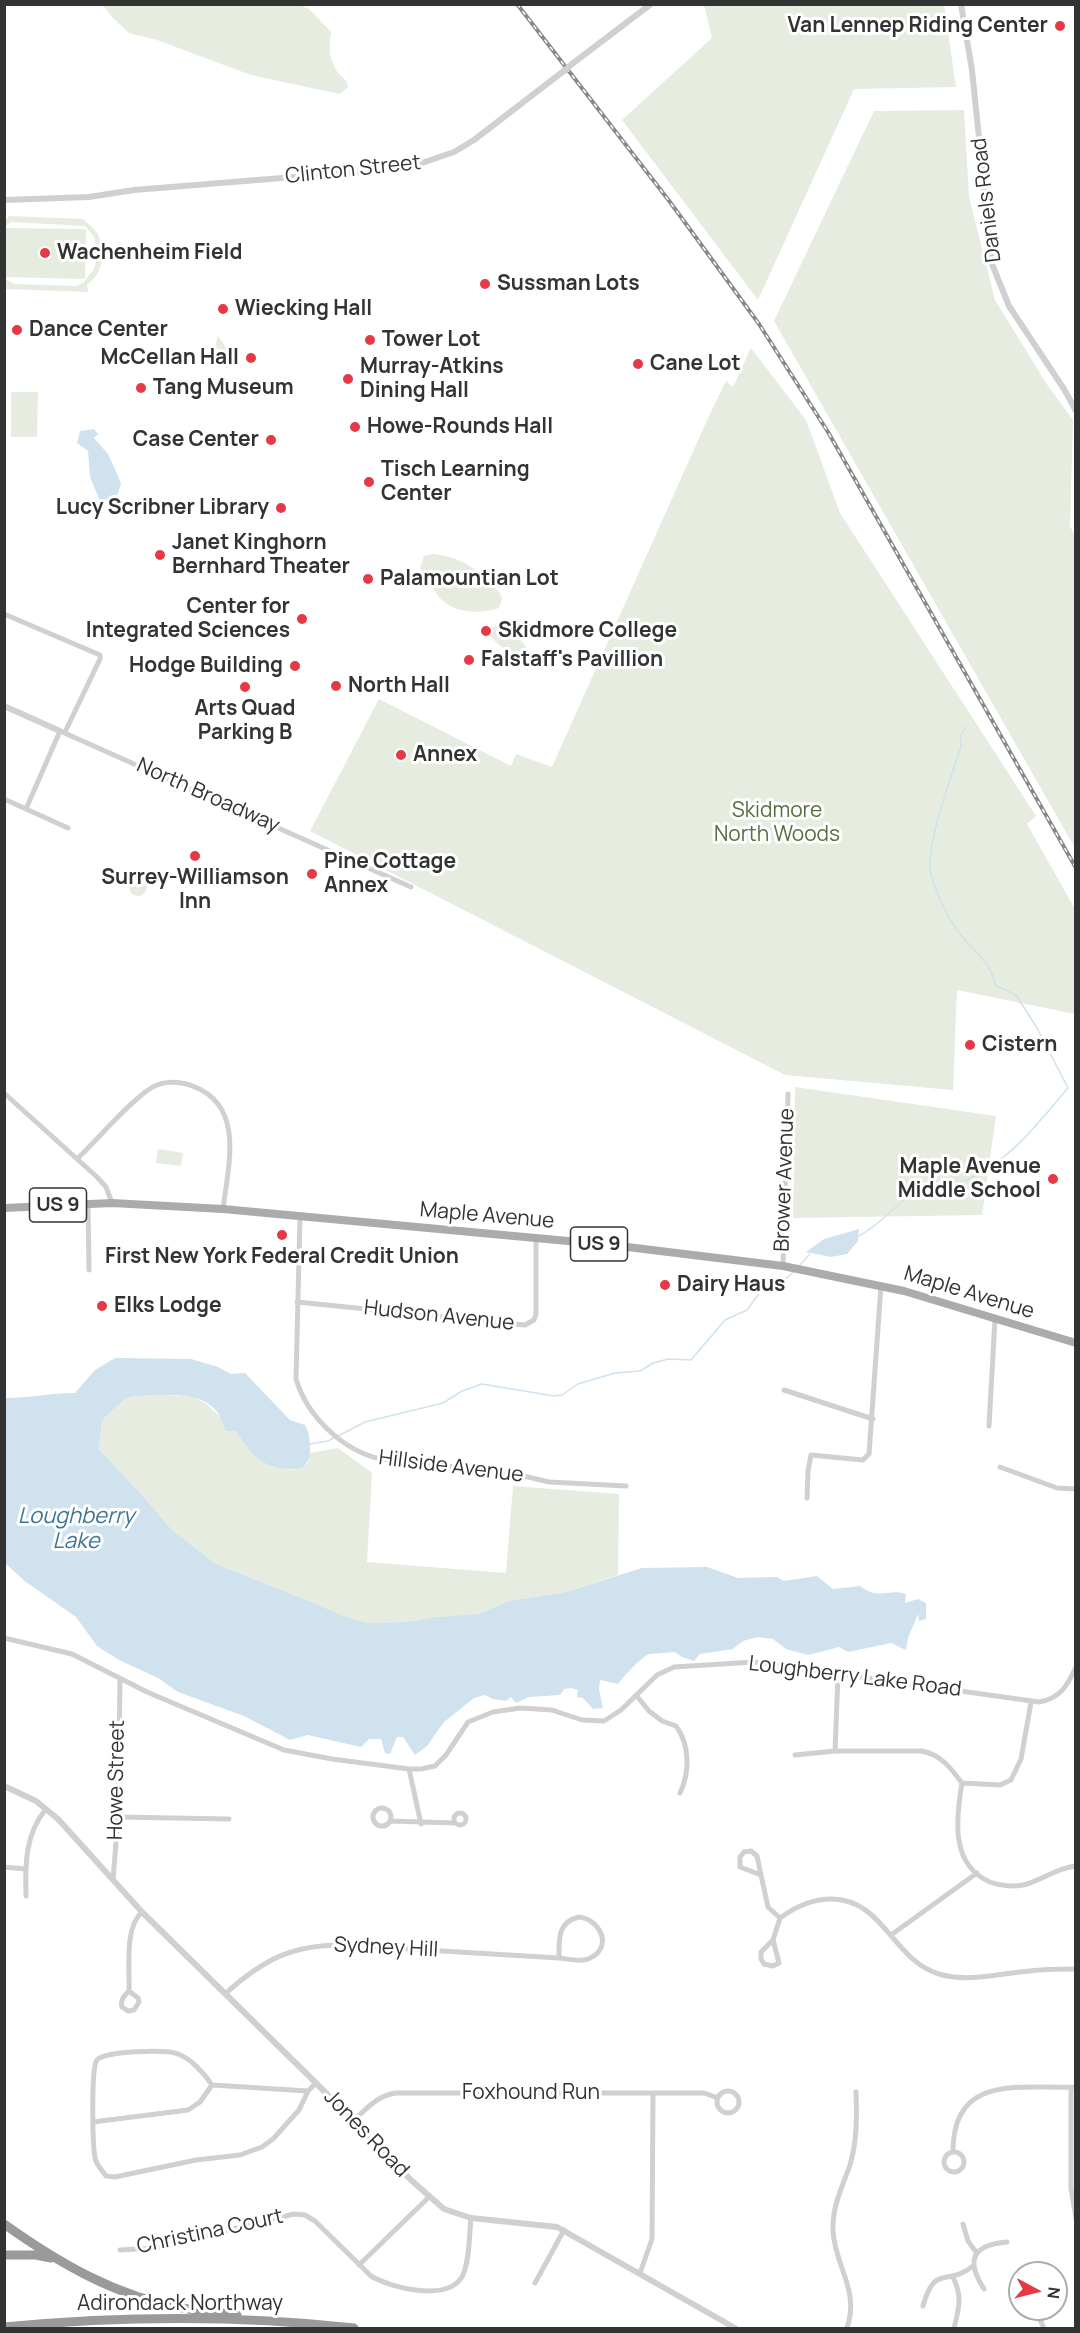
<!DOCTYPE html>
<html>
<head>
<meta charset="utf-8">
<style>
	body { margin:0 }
	#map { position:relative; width:1080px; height:2333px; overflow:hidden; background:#fff; font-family:Manrope,sans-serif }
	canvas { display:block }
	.frame { position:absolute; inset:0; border:6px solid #333; pointer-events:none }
	.north { position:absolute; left:1008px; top:2261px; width:60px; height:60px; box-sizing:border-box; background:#fff; border:2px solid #adadad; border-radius:50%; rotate:97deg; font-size:16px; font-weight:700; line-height:24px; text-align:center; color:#333 }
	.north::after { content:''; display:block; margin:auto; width:21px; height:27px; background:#e63946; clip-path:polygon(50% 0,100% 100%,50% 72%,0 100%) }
</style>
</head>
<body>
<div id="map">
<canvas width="1080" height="2333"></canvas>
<div class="frame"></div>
<div class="north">N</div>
</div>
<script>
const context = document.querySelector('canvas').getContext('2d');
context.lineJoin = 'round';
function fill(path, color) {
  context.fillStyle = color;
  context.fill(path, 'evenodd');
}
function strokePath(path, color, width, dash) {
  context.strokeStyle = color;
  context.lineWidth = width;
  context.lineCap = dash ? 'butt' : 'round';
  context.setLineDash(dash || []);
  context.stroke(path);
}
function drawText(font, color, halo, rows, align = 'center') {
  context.font = font + ' Manrope,sans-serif';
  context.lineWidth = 6;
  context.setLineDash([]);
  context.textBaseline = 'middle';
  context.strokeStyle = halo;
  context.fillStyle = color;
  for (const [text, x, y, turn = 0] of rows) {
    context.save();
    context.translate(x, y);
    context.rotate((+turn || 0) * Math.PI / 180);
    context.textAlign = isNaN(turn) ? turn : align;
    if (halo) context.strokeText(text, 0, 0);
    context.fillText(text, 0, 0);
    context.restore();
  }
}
const green = new Path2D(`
	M103,5H300L309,9L331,32C329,46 328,58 337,71C341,78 347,78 348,87L340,94L251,75L157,40L129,33L112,17Z
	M704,5H944L956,87L854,89L758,300L622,120L712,38Z
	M964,110L969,197L995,300L1048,386L1073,420L1070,526L1076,538L1075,848L774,321L874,111Z
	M9,216L83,219C87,223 94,228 97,233C107,250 103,274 87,285L88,292L5,289V279L14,284L77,286L84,282L94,269L98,255L94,237L85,226L11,222L5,226V221Z
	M6,228L86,229L85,279L5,277Z
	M218,336L230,353L227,354L228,369L209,358L210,354H213Z
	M751,348L806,420L840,513L1036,816L1027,824L1075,909V1014L957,990L953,1090L785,1075L310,831L379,699L511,766L516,754L552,767L708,418L726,381L733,387Z
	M11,392H38L37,437H11Z
	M433,554C464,557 479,571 500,593L502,599L499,608C480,614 453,614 439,597C432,588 427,578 420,569L424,556Z
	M503,625C519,636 531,649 534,668C518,666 496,640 481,629Z
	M129 887a9 9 0 1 1 18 0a9 9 0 1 1-18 0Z
	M795,1087L996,1116L982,1215L793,1218Z
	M158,1149L183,1153L181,1166L156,1163Z
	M167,1395L193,1397L205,1403L236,1431L247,1448L268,1464L291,1470L308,1463L310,1453L338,1448L372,1473L367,1562L506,1573L513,1486L619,1494L618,1575L566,1592L509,1601L478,1614L435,1617L406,1622L368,1623L342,1616L309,1601L216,1564L172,1530L149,1503L99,1449L102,1420L126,1398L135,1396Z`);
const water = new Path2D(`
	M94,429L98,434L94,438L108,454L118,476L121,483L118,494L106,502L100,501L90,477L88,451L77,443L80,431Z
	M859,1229L858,1241L847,1254L831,1257L806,1252L824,1239Z
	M115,1358L191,1359L218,1367L231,1374L245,1373L290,1420L305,1425C310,1434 309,1438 310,1448C312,1474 287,1471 269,1465C254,1459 244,1444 236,1431H226C223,1425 221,1418 218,1413C200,1389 162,1396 135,1396L126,1398L102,1420L99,1449L149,1503L172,1530L216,1564L309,1601L343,1616L368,1623L406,1622L435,1617L478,1614L509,1601L566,1592L642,1568L707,1567L738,1578L777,1577L784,1581L817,1576L833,1589L860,1586C879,1601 888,1588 906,1594L905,1603L918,1599L926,1603V1619L919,1621L918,1614L908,1638L906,1650L891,1643L848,1652L839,1647L808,1655L786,1649L773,1639L758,1637L743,1641L733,1649L700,1654L694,1661L682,1657L675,1652C666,1653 658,1653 650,1654C643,1655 623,1677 618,1684L600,1680L599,1689L603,1708L593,1709L583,1698L577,1697L578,1690L571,1688L564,1689L560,1695L529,1697L516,1703L511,1697L506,1701L493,1699L485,1695L474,1698L444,1722L427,1746L415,1755L403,1737H397L390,1754L385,1753L381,1739H369L361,1747L308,1735L290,1740L244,1716L178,1692L158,1678L119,1660L97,1646L76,1617L26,1582L5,1563V1398C28,1398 51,1393 75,1393L95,1370Z`);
const stream = new Path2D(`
	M859,1236C881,1224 896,1204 917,1190C931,1182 952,1187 967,1180C1010,1161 1038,1123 1068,1088L1037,1028L1016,995L995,985C993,963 968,946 956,929C947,915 930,882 930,866C930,833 951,778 961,746V735L966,727
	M799,1266L810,1254
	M338,1436L365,1422L443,1403L462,1391L482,1384L554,1396L562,1395L578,1384L615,1373L640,1371L653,1363L668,1359L691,1360L725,1320L747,1310L767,1283L787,1278L794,1271
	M309,1444L328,1441L334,1438`);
const minor = new Path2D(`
	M4,614L100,655V659L65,732
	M4,799L68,828
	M26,809L60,731L411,887
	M4,1093L97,1177L106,1187L112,1203
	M78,1158C98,1139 129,1102 151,1088C164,1080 181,1081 195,1087C245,1107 228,1167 223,1209
	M88,1204L89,1270
	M300,1217L296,1379C307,1416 342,1450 380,1459L511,1473L549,1482L626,1486
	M783,1266L788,1094
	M297,1302L525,1325L534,1320L536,1314V1238
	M784,1390L873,1419
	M989,1426L995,1319
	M1000,1467L1057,1488L1076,1489
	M807,1498L808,1471L811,1455L863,1460L869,1454L881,1286
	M4,1638L72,1654L147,1692L284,1750L332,1759L409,1769H421L435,1766L446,1755L468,1722L493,1712L520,1708L552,1710L582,1720L604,1721L621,1710L657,1675L674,1667L754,1662L1039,1702C1061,1698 1067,1686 1076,1667
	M636,1695L649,1711L662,1721L676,1726C690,1745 690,1772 680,1793
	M835,1751L838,1675
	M795,1755L835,1751H922C941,1755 950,1767 962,1783C956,1818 950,1865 990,1882C1001,1886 1011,1887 1023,1885C1041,1881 1056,1868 1076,1866
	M409,1769L421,1824
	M962,1783L1000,1785L1011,1780L1021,1759L1031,1702
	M373 1817a9 9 0 1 1 18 0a9 9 0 1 1-18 0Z
	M454 1819a6 6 0 1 1 12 0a6 6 0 1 1-12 0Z
	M118,1817L229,1819
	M390,1821L455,1823
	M751,1851L757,1856L761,1875L740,1867V1857L744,1852Z
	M4,1867L25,1869
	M761,1875L768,1907L780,1918
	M113,1880L118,1817L120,1680
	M26,1896C25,1865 25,1834 46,1809
	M579,1917C599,1919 613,1945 592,1957C583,1963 569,1959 559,1958C559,1940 557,1922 579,1917Z
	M780,1918C795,1907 812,1899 831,1899C884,1899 892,1960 939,1974C968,1983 1001,1973 1030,1971C1045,1969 1060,1969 1076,1969
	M891,1935L977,1873
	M773,1940L779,1963L773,1966L764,1964L761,1959V1952Z
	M773,1940L780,1918
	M129,1991C130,1968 124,1928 142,1912
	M129,1991L138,1998L139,2002L134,2010L128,2011L122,2007C120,2000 124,1996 129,1991Z
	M226,1993C263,1960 291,1945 342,1945L559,1958
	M212,2085L308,2091L316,2083
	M1071,2087V2188L1076,2219
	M717 2102a11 11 0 1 1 22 0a11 11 0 1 1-22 0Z
	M353,2121C366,2109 378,2095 396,2093H704L718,2098
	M93,2122L188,2110L200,2102L212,2085C205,2074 190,2058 178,2054C167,2049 104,2051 97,2060C91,2067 92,2151 96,2161C98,2166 102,2171 106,2176L115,2177L196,2160L240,2155L262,2147L273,2139L299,2110L308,2091
	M953,2151C953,2073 1021,2089 1076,2087
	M944 2162a10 10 0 1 1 20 0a10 10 0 1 1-20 0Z
	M963,2224L968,2241L976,2252
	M120,2250L155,2248L294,2214L305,2215L315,2221L371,2276C391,2288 449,2303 463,2275C470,2258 469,2236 471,2218
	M359,2265L429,2197
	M640,2273L652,2239L653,2093
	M952,2276C963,2294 959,2309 954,2328
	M535,2283L564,2230
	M984,2289C965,2259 973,2245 1007,2242
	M923,2306C935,2262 948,2288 974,2265
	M1040,2320L1044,2328
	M847,2328C860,2290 835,2267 833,2231C832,2206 842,2188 850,2165C857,2141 857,2117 856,2092`);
const tertiary = new Path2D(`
	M961,4L972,70L992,264L1009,306L1064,389L1076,411
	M572,64L651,4
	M4,200L89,197L134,190L356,172L416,165L454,152L474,140L565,70
	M4,706L60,731
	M4,1786L36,1801L58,1819L142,1912L316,2083L411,2180L444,2209L471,2218L557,2227L735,2328`);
const primary = new Path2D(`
	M4,1208L112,1203L223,1209L611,1245L783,1266L904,1291L1076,1343`);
const motorway = new Path2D(`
	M4,2224C59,2263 115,2296 182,2308C200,2311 219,2312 237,2315
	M4,2255H36L51,2258
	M4,2327C121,2316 238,2315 354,2328`);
const rail = new Path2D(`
	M517,4L670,202L759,324L828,432L1076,868`);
const tertiaryBridge = new Path2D(`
	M565,70L572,64`);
const markers = [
	[1060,26,6,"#e63946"],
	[45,253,6,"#e63946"],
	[485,284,6,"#e63946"],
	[223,309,6,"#e63946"],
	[17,330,6,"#e63946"],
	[370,340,6,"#e63946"],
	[251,358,6,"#e63946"],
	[638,364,6,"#e63946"],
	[348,379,6,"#e63946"],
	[141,388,6,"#e63946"],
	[355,427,6,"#e63946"],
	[271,440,6,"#e63946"],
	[369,482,6,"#e63946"],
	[281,508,6,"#e63946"],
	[160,555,6,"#e63946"],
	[368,579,6,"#e63946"],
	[302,619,6,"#e63946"],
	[486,631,6,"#e63946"],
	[469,660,6,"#e63946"],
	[295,666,6,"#e63946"],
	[336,686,6,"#e63946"],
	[245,687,6,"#e63946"],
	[401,755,6,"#e63946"],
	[195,856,6,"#e63946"],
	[312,874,6,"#e63946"],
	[970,1045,6,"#e63946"],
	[1053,1179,6,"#e63946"],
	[282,1235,6,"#e63946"],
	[665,1285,6,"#e63946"],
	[102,1306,6,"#e63946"]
];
const shields = [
	[58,1205,57],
	[599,1244,57]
];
const shieldNames = [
	["US 9",58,1205],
	["US 9",599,1244]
];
const poiNames = [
	["Van Lennep Riding Center",1048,26,"right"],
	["Wachenheim Field",57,253],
	["Sussman Lots",497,284],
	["Wiecking Hall",235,309],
	["Dance Center",29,330],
	["Tower Lot",382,340],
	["McCellan Hall",239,358,"right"],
	["Cane Lot",650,364],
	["Murray-Atkins",360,367],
	["Dining Hall",360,391],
	["Tang Museum",153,388],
	["Howe-Rounds Hall",367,427],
	["Case Center",259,440,"right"],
	["Tisch Learning",381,470],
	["Center",381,494],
	["Lucy Scribner Library",269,508,"right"],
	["Janet Kinghorn",172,543],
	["Bernhard Theater",172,567],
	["Palamountian Lot",380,579],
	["Center for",290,607,"right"],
	["Integrated Sciences",290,631,"right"],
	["Skidmore College",498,631],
	["Falstaff's Pavillion",481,660],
	["Hodge Building",283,666,"right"],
	["North Hall",348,686],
	["Arts Quad",245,709,"center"],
	["Parking B",245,733,"center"],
	["Annex",413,755],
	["Pine Cottage",324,862],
	["Annex",324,886],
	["Surrey-Williamson",195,878,"center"],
	["Inn",195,902,"center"],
	["Cistern",982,1045],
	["Maple Avenue",1041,1167,"right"],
	["Middle School",1041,1191,"right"],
	["First New York Federal Credit Union",282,1257,"center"],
	["Dairy Haus",677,1285],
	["Elks Lodge",114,1306]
];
const streetNames = [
	["Clinton Street",353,170,-6],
	["Daniels Road",987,200,-97],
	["North Broadway",208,796,24],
	["Brower Avenue",785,1180,-88],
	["Maple Avenue",487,1216,5],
	["Maple Avenue",969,1293,17],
	["Hudson Avenue",439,1316,6],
	["Hillside Avenue",451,1467,7],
	["Loughberry Lake Road",855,1677,7],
	["Howe Street",117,1780,-89],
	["Sydney Hill",386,1948,3],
	["Foxhound Run",531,2093],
	["Jones Road",366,2134,46],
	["Christina Court",210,2232,-12],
	["Adirondack Northway",180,2304]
];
const parkNames = [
	["Skidmore",777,811],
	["North Woods",777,835]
];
const waterNames = [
	["Loughberry",76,1517],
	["Lake",76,1542]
];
fill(green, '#e6ecdf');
fill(water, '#cfe2ee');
strokePath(stream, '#cfe2ee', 1.5);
strokePath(minor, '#d0d0d0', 5);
strokePath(tertiary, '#d0d0d0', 6);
strokePath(primary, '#ababab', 8);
strokePath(motorway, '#9a9a9a', 9);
strokePath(rail, '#888', 4);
strokePath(rail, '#fff', 1.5, [4.5]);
strokePath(tertiaryBridge, '#d0d0d0', 6);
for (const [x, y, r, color] of markers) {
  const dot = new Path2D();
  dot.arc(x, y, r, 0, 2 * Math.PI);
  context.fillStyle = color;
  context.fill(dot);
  strokePath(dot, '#fff', 2);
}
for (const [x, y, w] of shields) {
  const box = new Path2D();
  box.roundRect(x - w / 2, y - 17, w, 34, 4.5);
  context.fillStyle = '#fff';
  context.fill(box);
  strokePath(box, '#333', 1.5);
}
drawText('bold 20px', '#333', null, shieldNames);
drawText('bold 21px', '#333', '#fff', poiNames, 'left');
drawText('21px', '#333', '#fff', streetNames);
drawText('21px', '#56703f', '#fff', parkNames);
drawText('italic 22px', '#3f7597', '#fff', waterNames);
</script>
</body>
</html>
